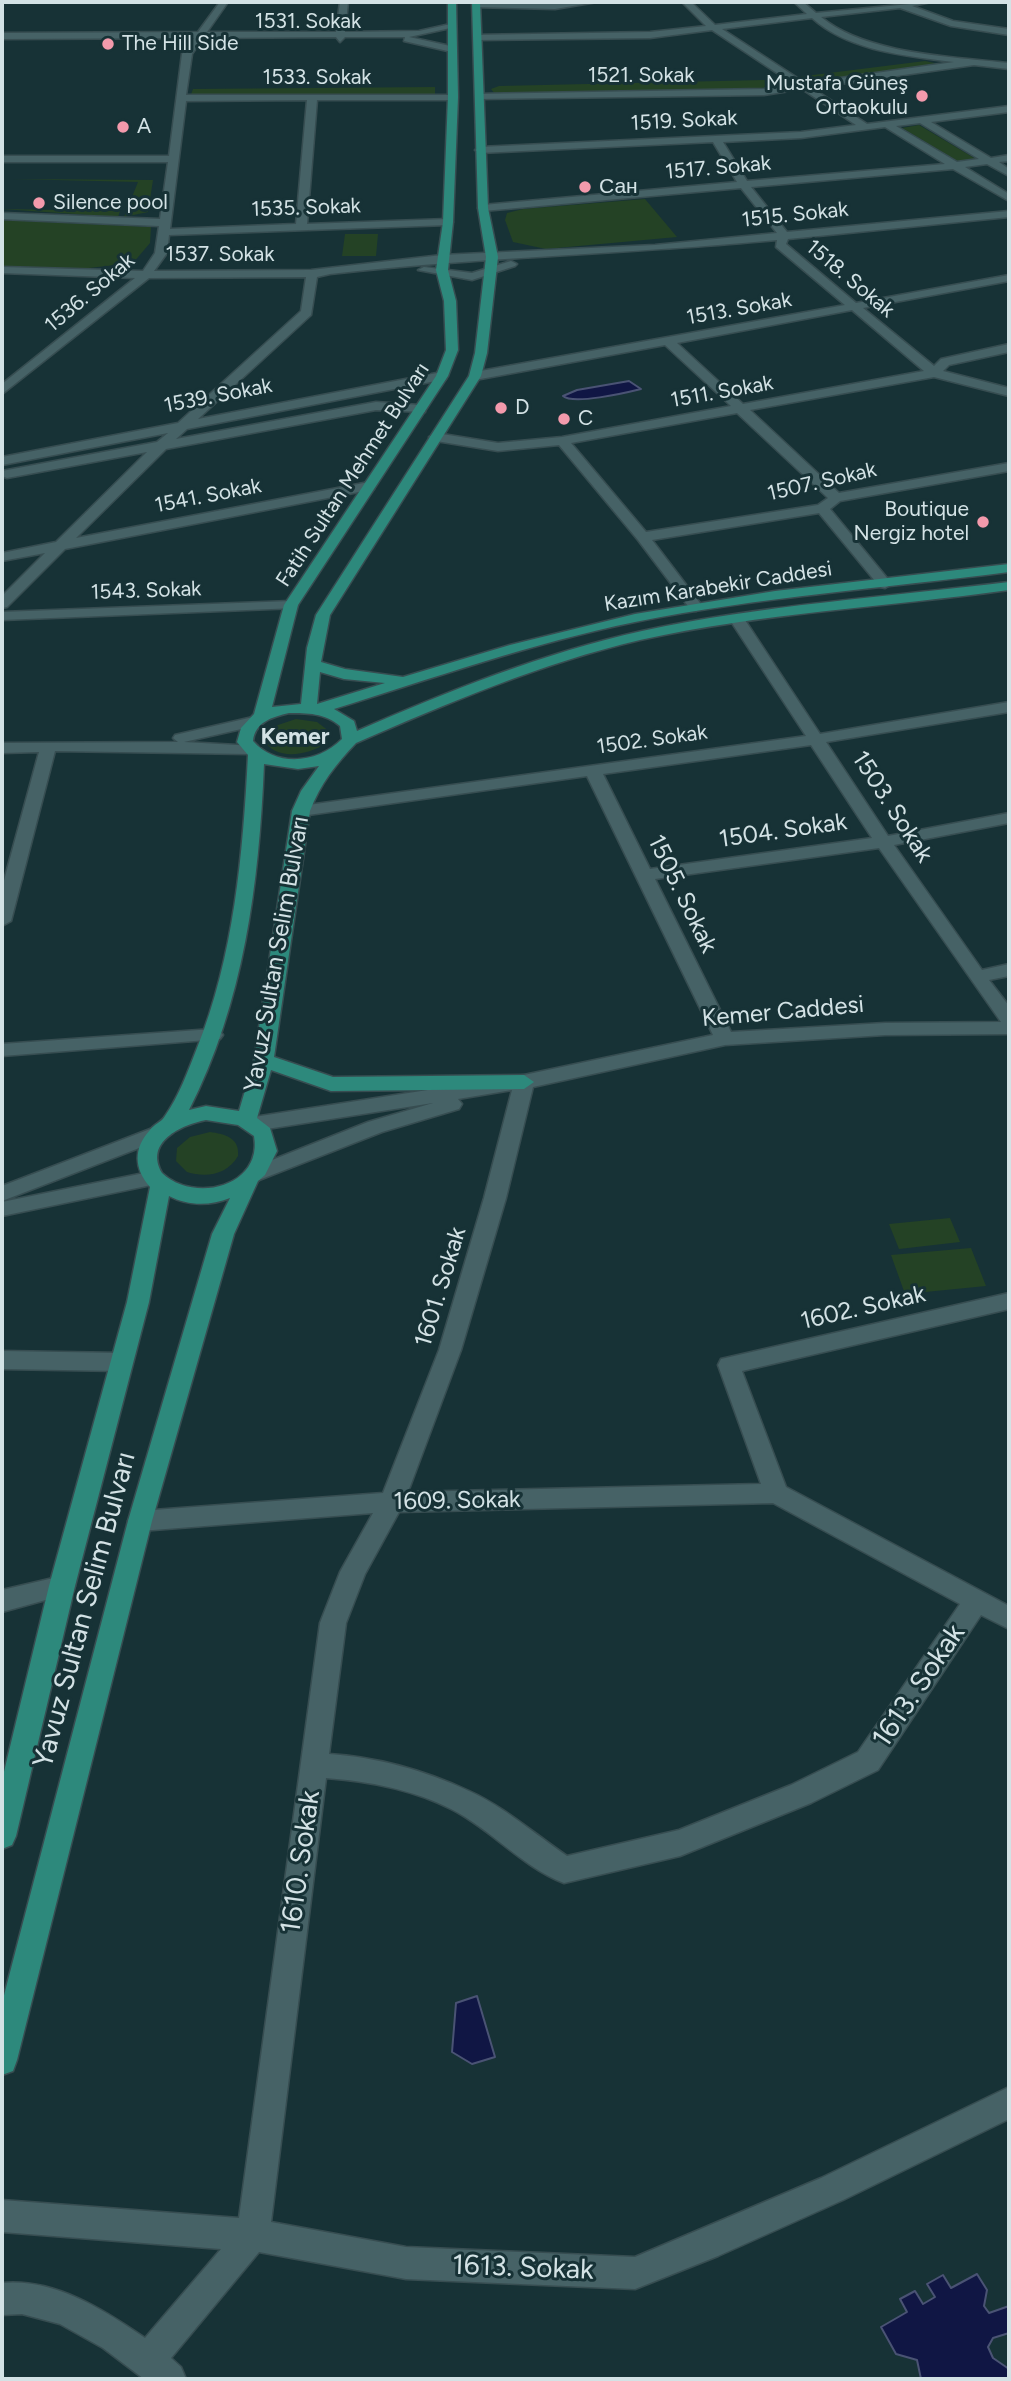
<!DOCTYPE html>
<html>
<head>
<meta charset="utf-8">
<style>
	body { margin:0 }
	#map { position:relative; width:1011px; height:2381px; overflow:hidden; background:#173236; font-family:Figtree,sans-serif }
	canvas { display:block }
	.frame { position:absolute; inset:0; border:4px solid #d3e2e5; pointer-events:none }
</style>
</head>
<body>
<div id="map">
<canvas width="1011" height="2381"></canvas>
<div class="frame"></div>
</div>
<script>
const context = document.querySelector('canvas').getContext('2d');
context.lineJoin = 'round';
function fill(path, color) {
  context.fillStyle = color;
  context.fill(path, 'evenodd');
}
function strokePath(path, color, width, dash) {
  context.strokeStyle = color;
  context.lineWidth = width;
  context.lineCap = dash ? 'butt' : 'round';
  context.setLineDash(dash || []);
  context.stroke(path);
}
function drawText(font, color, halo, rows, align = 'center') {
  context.font = font + ' Figtree,sans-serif';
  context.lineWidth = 6;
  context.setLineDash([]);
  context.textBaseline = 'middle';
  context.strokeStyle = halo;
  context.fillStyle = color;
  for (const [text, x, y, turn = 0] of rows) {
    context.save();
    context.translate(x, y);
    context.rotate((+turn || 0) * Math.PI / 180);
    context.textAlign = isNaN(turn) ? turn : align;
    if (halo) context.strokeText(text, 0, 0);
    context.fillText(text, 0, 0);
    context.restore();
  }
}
const green = new Path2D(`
	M925,61L944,65L810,84L797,77Z
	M764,80L777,81L782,86L720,92L502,94L494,93L491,89L499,86Z
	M435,87V95L190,97L193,89Z
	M919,125L976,159L959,162L902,128Z
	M12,179L153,180L148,212L124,217L138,182Z
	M645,199L677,237L546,249L513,242L505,220L507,213L523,209Z
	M2,209L120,211L118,217Z
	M2,220L151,227L150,243L133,263L80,269L2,266Z
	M345,234H378L376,256H342Z
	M296,719L317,722L329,731L326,743C310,755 274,762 264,739L269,728Z
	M210,1132C225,1134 240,1138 238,1156C227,1175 206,1178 187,1172L176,1161L177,1148L190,1137Z
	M950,1218L960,1242L899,1249L889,1224Z
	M971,1248L986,1286L905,1294L891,1255Z`);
const water = new Path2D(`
	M629,381L641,389C625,393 573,405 563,396L577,390Z
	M477,1996L495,2057L472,2064L452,2052L456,2003Z
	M977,2274L987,2290L984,2306L989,2313L1009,2306V2333L993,2338L988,2347L993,2358L1009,2369V2379H921L917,2360L896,2354L881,2327L907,2312L900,2299L915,2291L923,2304L935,2297L927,2284L943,2275L951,2288Z`);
const minor = new Path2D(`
	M220,2H228L207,32H336L340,2H348L345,32L419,31L455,23V27L409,37L455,47L452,52L404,41L405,37H345L340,42L336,37L203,38L192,54L186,95H456L453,100H317L307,224L448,219L453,222L448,225L169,235L167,253L154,271L311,270L442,255L655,245L777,233L741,188L483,211L478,208L483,205L737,182L713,142L480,153L475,150L480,147L801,132L856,125L802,89L764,95L479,99L476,94L764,89L795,85L712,30L650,38L477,40L474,35L650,32L706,26L682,2H691L715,25L807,14L794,2H803L816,13L931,2L912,6L953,21L1009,29V35L951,26L900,8L821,17C865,54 953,57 1009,63V69L974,65L812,88L867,124L1009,106V112L931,122L991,158L1009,155V161L999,162L1009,169V176L987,164L965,167L1009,194V201L953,169L751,187L787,232L1009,211V217L788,239L786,244L856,303L1009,275V281L863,308L934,366L941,359L1009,344V352L949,365L943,371L1009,388V396L934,377L750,410L839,493L1009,463V471L840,501L830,509L892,584L885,588L880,587L819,513L652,540L703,607L696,611L691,610L638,540L559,445L498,451L436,441L429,437L436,433L498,443L562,437L731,406L665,345L475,380L469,376L475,372L845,305L776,247L777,240C628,254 478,257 330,274L317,277L311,315L198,419L442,372L446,373V379L187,429L176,439L376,402L420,405L425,406V412L376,410L166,449L76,538L369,482L374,483V489L65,549L7,607L2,608V596L45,553L2,561V553L56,542L147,452L7,478L2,476V471L157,442L168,433L2,465V457L178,423L301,311L306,277L149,278L2,394V384L135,278L2,273V267L143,271L155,253L159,226L2,219V213L160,219L168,162H2V156H169L182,54L194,38L2,39V33L198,32ZM812,18C848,51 907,56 954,62L805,83L722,29ZM307,100L296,224L170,229L186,101ZM920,123L979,159L957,162L896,126ZM885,127L945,164L747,181L723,142L801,138ZM852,310L924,371L743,404L677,343ZM737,413L828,498L818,505L646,532L571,443Z
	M476,2H597L555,9L473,7Z
	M511,261L517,264L515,266L472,280L418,270L424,267L472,273Z
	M291,601L298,605L296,608L2,620V612Z
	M738,615L743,617L820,734L1009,702V712L826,742L888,836L1009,813V823L894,845L982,970L1009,964V976L989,980L1009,1006V1034L885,1035L725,1045L533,1087L506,1198L461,1350L408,1492L761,1484L718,1365L721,1359L1009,1293V1309L742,1371L786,1487L1009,1606V1629L981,1615L878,1770L811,1803L680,1856L564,1883C522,1867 491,1829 451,1809C414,1790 368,1781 326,1778L271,2222L406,2247L635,2257L821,2178L1009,2087V2119L843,2200L718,2256L635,2289L406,2279L259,2252L171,2358L181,2367L186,2379H144L103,2348L60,2324L22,2314L2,2315V2283C54,2278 103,2309 145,2338L221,2249L2,2232V2200L239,2218L320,1623L340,1572L373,1513L140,1531L131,1528L128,1521L131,1514L140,1511L383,1493L439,1350L484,1198L512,1090L458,1099L462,1104L459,1109L382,1132L259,1180L252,1178L249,1173L252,1168L368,1122L433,1103L254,1131L244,1124L254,1117L524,1075L713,1035L587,776L301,816L292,811L301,806L806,736L730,620ZM811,745L872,838L650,869L603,774ZM879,848L1001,1022L885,1023L731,1032L655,879ZM773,1503L960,1604L858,1752L791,1785L679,1830L567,1856C536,1835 503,1806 469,1791C426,1771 377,1757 329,1754L346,1623L365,1574L399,1512Z
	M253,717L259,719V725L184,742L255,746V752L249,754L55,751L11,921L2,926V888L39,752L2,753V743L178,742L173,738L175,735Z
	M213,1029L220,1031L223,1035L220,1039L2,1056V1044Z
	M158,1126L168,1133L165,1138L2,1201V1186Z
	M154,1171L161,1173L164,1178L161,1183L2,1216V1202Z
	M2,1351L122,1353L130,1356L133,1362L130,1368L122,1371L2,1369Z
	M62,1576L71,1579L75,1586L71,1593L2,1612V1590Z`);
const major = new Path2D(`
	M448,2H456L458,97L453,222L448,270L456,301L458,350L448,376L298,605L272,707L301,704L307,648L316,615L469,376L475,353L486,257L478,208L472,2H480L488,208L498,257L487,353L481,376L330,615L321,662L345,669L403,677L510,645L635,614L775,591L1009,564V572C885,588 759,597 635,622C533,643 433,678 334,709L354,721L357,731C449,691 543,653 642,631C762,605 887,597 1009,582V590C887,607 761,613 640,640C542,663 448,703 356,743C336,764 320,784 310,811L274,1057L333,1077L524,1075L534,1082L524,1089L331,1091L271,1070L257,1118L270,1128L277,1151L265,1175L258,1181L234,1234L152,1521L17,2060L13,2071L2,2075V2003L128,1521L212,1234L230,1198C210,1206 188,1206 169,1196L149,1302L75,1586L16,1836L12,1845L2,1849V1780L49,1586L127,1302L150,1187C134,1169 133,1148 150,1130C154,1124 162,1122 165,1116C179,1096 188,1071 197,1048C234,956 243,854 248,755L237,742L241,728L254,714L284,605L436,376L446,350L444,301L436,270L443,222L448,97ZM320,672L344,679L385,683L317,704ZM289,713C307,713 325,713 340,726L342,739C318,763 277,768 253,741C255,722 272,717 289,713ZM264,764L298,769L319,766L301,791L292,811L254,1060L239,1111L206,1106L189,1110C244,1002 259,884 264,764ZM206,1120L238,1125L254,1136C263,1186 195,1204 162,1173C144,1142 181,1125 206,1120Z`);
const markers = [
	[108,44,7,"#f39aac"],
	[922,96,7,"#f39aac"],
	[123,127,7,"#f39aac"],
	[585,187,7,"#f39aac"],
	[39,203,7,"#f39aac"],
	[501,408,7,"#f39aac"],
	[564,419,7,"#f39aac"],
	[983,522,7,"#f39aac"]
];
const farStreetnames = [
	["1531. Sokak",308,22],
	["1521. Sokak",641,76],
	["1533. Sokak",317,78],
	["1519. Sokak",684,121,-3],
	["1517. Sokak",718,168,-5],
	["1535. Sokak",306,208,-2],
	["1515. Sokak",795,215,-6],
	["1537. Sokak",220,255],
	["1518. Sokak",850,279,40],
	["1536. Sokak",90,293,-40],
	["1513. Sokak",739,309,-10],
	["1511. Sokak",722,392,-10],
	["1539. Sokak",218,396,-11],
	["Fatih Sultan Mehmet Bulvarı",353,475,-57],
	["1507. Sokak",822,482,-13],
	["1541. Sokak",208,496,-11],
	["Kazım Karabekir Caddesi",718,587,-9],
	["1543. Sokak",146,591,-2],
	["1502. Sokak",652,740,-8]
];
const farPoinames = [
	["The Hill Side",122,44],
	["Mustafa Güneş",908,84,"right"],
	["Ortaokulu",908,108,"right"],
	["A",137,127],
	["Сан",599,187],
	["Silence pool",53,203],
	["D",515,408],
	["C",578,419],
	["Boutique",969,510,"right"],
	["Nergiz hotel",969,534,"right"]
];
const farQuarternames = [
	["Kemer",295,737]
];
const streetNames = [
	["1503. Sokak",892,807,57],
	["1504. Sokak",783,831,-8],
	["1505. Sokak",682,894,64],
	["Yavuz Sultan Selim Bulvarı",277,954,-80],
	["Kemer Caddesi",783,1012,-5],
	["1601. Sokak",441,1287,-73],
	["1602. Sokak",863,1308,-13],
	["1609. Sokak",457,1501,-1]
];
const nearStreetnames = [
	["Yavuz Sultan Selim Bulvarı",85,1610,-75],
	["1613. Sokak",919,1686,-56],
	["1610. Sokak",301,1862,-82],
	["1613. Sokak",523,2268,2]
];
fill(green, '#244225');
fill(water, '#101644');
strokePath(water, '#4a5374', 2);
strokePath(minor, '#374d51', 3);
strokePath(major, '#374d51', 3);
fill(minor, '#466266');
fill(major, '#2d897c');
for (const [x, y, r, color] of markers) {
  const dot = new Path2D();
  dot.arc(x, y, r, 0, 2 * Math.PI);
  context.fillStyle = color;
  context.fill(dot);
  strokePath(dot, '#173236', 2.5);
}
drawText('21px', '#d3e2e5', '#173236', farStreetnames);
drawText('21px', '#d3e2e5', '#173236', farPoinames, 'left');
drawText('bold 23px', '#d3e2e5', '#173236', farQuarternames);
drawText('24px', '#d3e2e5', '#173236', streetNames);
drawText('28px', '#d3e2e5', '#173236', nearStreetnames);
</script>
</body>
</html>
